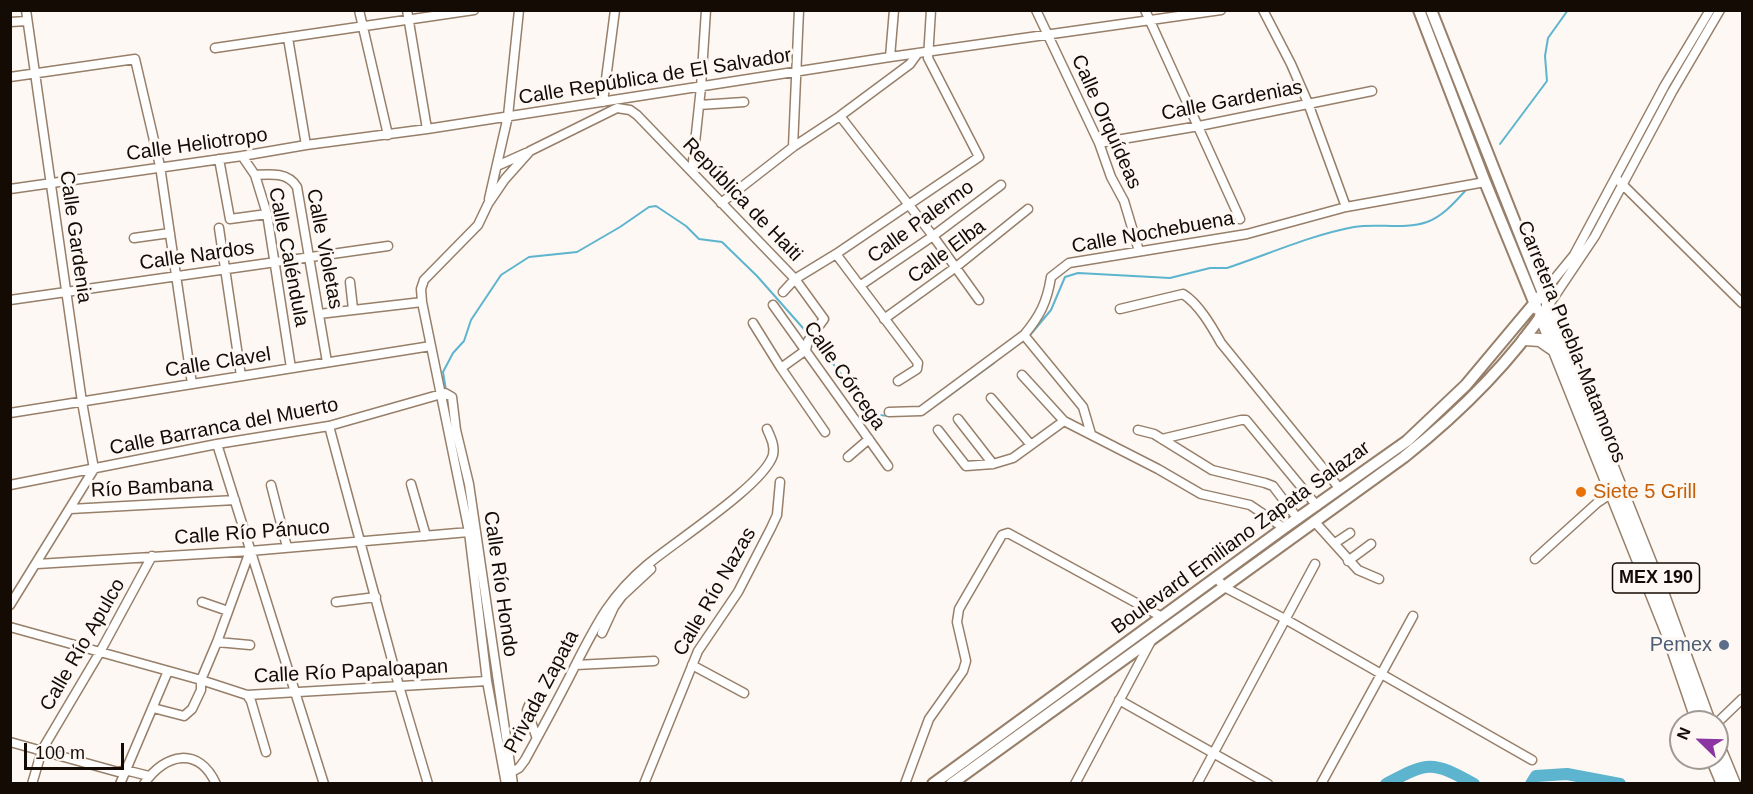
<!DOCTYPE html>
<html>
<head>
<meta charset="utf-8">
<style>
	body { margin:0 }
	#map { position:relative; width:1753px; height:794px; overflow:hidden; background:#fdf8f3; font-family:Helvetica,sans-serif }
	canvas { display:block }
	.frame { position:absolute; inset:0; border:12px solid #140b05; pointer-events:none }
	.north { position:absolute; left:1669px; top:710px; width:60px; height:60px; box-sizing:border-box; background:#fdf8f3; border:2px solid #a09994; border-radius:50%; rotate:293deg; font-size:16px; font-weight:700; line-height:24px; text-align:center; color:#140b05 }
	.north::after { content:''; display:block; margin:auto; width:21px; height:27px; background:#8b35a3; clip-path:polygon(50% 0,100% 100%,50% 72%,0 100%) }
	.scale { position:absolute; left:24px; top:743px; width:100px; height:27px; box-sizing:border-box; border:3px solid #140b05; border-top:0; padding-left:8px; font-size:18px; line-height:21px; white-space:nowrap; color:#140b05; -webkit-text-stroke:4px #fdf8f3; paint-order:stroke }
</style>
</head>
<body>
<div id="map">
<canvas width="1753" height="794"></canvas>
<div class="frame"></div>
<div class="north">N</div>
<div class="scale">100 m</div>
</div>
<script>
const context = document.querySelector('canvas').getContext('2d');
context.lineJoin = 'round';
function strokePath(path, color, width, dash) {
  context.strokeStyle = color;
  context.lineWidth = width;
  context.lineCap = dash ? 'butt' : 'round';
  context.setLineDash(dash || []);
  context.stroke(path);
}
function drawText(font, color, halo, rows, align = 'center') {
  context.font = font + ' Helvetica,sans-serif';
  context.lineWidth = 6;
  context.setLineDash([]);
  context.textBaseline = 'middle';
  context.strokeStyle = halo;
  context.fillStyle = color;
  for (const [text, x, y, turn = 0] of rows) {
    context.save();
    context.translate(x, y);
    context.rotate((+turn || 0) * Math.PI / 180);
    context.textAlign = isNaN(turn) ? turn : align;
    if (halo) context.strokeText(text, 0, 0);
    context.fillText(text, 0, 0);
    context.restore();
  }
}
const stream = new Path2D(`
	M1500,144L1547,81L1545,56L1548,38L1568,10
	M1031,334L1051,310L1065,277L1078,273L1170,278L1210,268H1227C1269,254 1311,235 1354,227C1378,223 1404,230 1427,222C1443,216 1455,202 1466,190
	M446,390L443,372L453,353L464,341L471,320L501,275L529,257L577,252L620,227L649,207L656,206L686,226L699,239L722,242L757,276L818,345L870,410L878,415L890,416
	M938,404L994,363
	M460,464L468,508
	M485,633L500,725`);
const river = new Path2D(`
	M1386,784C1428,762 1431,760 1474,784
	M1531,784L1536,776L1567,774L1620,784`);
const minor = new Path2D(`
	M359,10L388,135
	M407,10L427,129
	M1036,10L1099,143L1111,177L1124,201L1139,251
	M1145,10L1240,219
	M1263,10L1291,64L1308,103L1346,207
	M10,22L27,21
	M288,38L306,145
	M215,48L474,10
	M890,57L894,10
	M10,77L135,59L160,166L192,384
	M603,102L615,10
	M699,105L744,102
	M840,116L933,236L979,300
	M1099,143L1199,126L1372,91
	M793,147L799,10
	M242,156L255,175L267,214L291,368
	M219,159L230,219L267,214
	M497,166L526,153
	M692,171L701,87L706,10
	M255,175C270,174 288,172 297,187L327,362
	M1619,181L1742,303
	M10,189L242,156L306,145L427,129L890,57L1221,10
	M489,199L508,116L519,10
	M721,203L793,147L840,116L910,64L918,53
	M219,228L241,376
	M134,238L170,233
	M836,254L918,363L917,369L898,381
	M350,282L353,309
	M861,285L933,236L1001,185
	M783,292L795,279L836,254L979,157L928,58L931,10
	M1543,293L1574,255L1665,85L1710,10
	M10,300L388,246
	M773,305L888,466
	M1548,306L1595,236L1672,92L1720,10
	M1120,309L1183,294C1199,304 1212,327 1221,343L1340,489
	M319,314L422,302
	M884,319L956,267L1028,209
	M753,323L781,368L825,432
	M1024,335L1083,407L1091,434
	M1022,375L1064,421L1158,469L1201,494L1250,505L1284,528
	M991,398L1031,445
	M889,412L921,411L1024,335C1040,316 1047,302 1051,277L1069,263L1247,234L1346,207L1485,182
	M10,413L431,346
	M958,419L993,464
	M329,426L399,686L428,784
	M938,430L966,466L993,464L1013,458L1064,421
	M1138,430L1154,434L1212,470L1265,483L1273,486L1298,519
	M1162,439L1241,420H1246L1317,506
	M217,444L324,784
	M848,457L869,439
	M411,484L426,536
	M10,485L217,444L329,426L445,393L452,397L456,430L469,484L513,784
	M271,485L287,547
	M70,509L235,500
	M1314,521L1358,570L1379,579
	M1335,543L1350,533
	M1535,559L1597,503L1612,493
	M1348,561L1371,544
	M37,564L250,551L469,532
	M1216,577L1224,587L1285,619L1532,760
	M202,602L228,611
	M336,602L376,597
	M10,605L94,469L82,402L26,10
	M10,627L201,680L247,695L487,681
	M602,633L614,607L622,596L651,569
	M217,642L250,645
	M576,665L654,661
	M692,665L744,693
	M247,695L251,701L266,752
	M1119,700L1268,784
	M530,703L527,710L536,736
	M153,708L184,716L192,709L201,690V680L217,642L250,551
	M1717,723L1742,699
	M10,742L118,772L125,770L149,776
	M510,773L519,768L525,760C542,729 560,696 576,664C597,623 611,595 647,565C674,542 764,485 773,455C775,446 771,438 767,429
	M32,784L42,750L100,652L152,556
	M120,784L168,671
	M144,784C165,753 199,746 216,784
	M506,784L487,681L469,532L422,302L421,289L424,280L478,225L488,204L505,179L530,151L617,108L630,110L637,115L795,279L824,319L808,341L806,350L781,368
	M644,784L698,651L738,592L771,528L777,515L780,482
	M905,784L929,719L963,671L966,661L957,622L959,609L1002,535L1008,533L1162,617
	M1075,784L1151,641
	M1197,784L1315,564
	M1321,784L1413,616`);
const major = new Path2D(`
	M1419,10L1485,182L1537,309
	M933,784L1284,528L1407,441L1466,385L1543,293
	M951,784L1404,457C1458,414 1510,363 1548,306L1431,10`);
const highway = new Path2D(`
	M1548,306L1663,595L1709,722
	M1541,316L1668,634L1698,722
	M1525,339L1540,340L1553,349
	M1717,743L1734,784
	M1712,758L1723,784`);
const markers = [
	[1581,492,6,"#e8710a"],
	[1724,645,6,"#5c6f8a"]
];
const shields = [
	[1656,578,87]
];
const shieldNames = [
	["MEX 190",1656,578]
];
const streetNames = [
	["Calle República de El Salvador",655,77,-9],
	["Calle Gardenias",1232,101,-11],
	["Calle Orquídeas",1106,122,66],
	["Calle Heliotropo",197,145,-8],
	["República de Haiti",742,200,46],
	["Calle Palermo",921,222,-36],
	["Calle Nochebuena",1153,233,-10],
	["Calle Gardenia",75,237,82],
	["Calle Violetas",324,249,79],
	["Calle Elba",947,252,-37],
	["Calle Nardos",197,256,-8],
	["Calle Caléndula",288,257,79],
	["Carretera Puebla-Matamoros",1571,342,68],
	["Calle Clavel",218,363,-9],
	["Calle Córcega",844,376,55],
	["Calle Barranca del Muerto",224,427,-11],
	["Río Bambana",152,488,-3],
	["Calle Río Pánuco",252,533,-4],
	["Boulevard Emiliano Zapata Salazar",1241,538,-36],
	["Calle Río Hondo",500,584,82],
	["Calle Río Nazas",715,592,-60],
	["Calle Río Apulco",83,645,-60],
	["Calle Río Papaloapan",351,672,-3],
	["Privada Zapata",542,692,-62]
];
const foodNames = [
	["Siete 5 Grill",1593,492]
];
const serviceNames = [
	["Pemex",1712,645]
];
strokePath(stream, '#5db4ce', 2);
strokePath(river, '#5db4ce', 12);
strokePath(minor, '#977f6a', 11);
strokePath(major, '#977f6a', 14);
strokePath(highway, '#977f6a', 15);
strokePath(minor, '#fff', 8);
strokePath(major, '#fff', 10);
strokePath(highway, '#fff', 12);
for (const [x, y, r, color] of markers) {
  const dot = new Path2D();
  dot.arc(x, y, r, 0, 2 * Math.PI);
  context.fillStyle = color;
  context.fill(dot);
  strokePath(dot, '#fdf8f3', 2);
}
for (const [x, y, w] of shields) {
  const box = new Path2D();
  box.roundRect(x - w / 2, y - 15, w, 30, 4.5);
  context.fillStyle = '#fdf8f3';
  context.fill(box);
  strokePath(box, '#140b05', 1.5);
}
drawText('bold 18px', '#140b05', null, shieldNames);
drawText('20px', '#140b05', '#fdf8f3', streetNames);
drawText('20px', '#c56008', '#fdf8f3', foodNames, 'left');
drawText('20px', '#4e5e75', '#fdf8f3', serviceNames, 'right');
</script>
</body>
</html>
